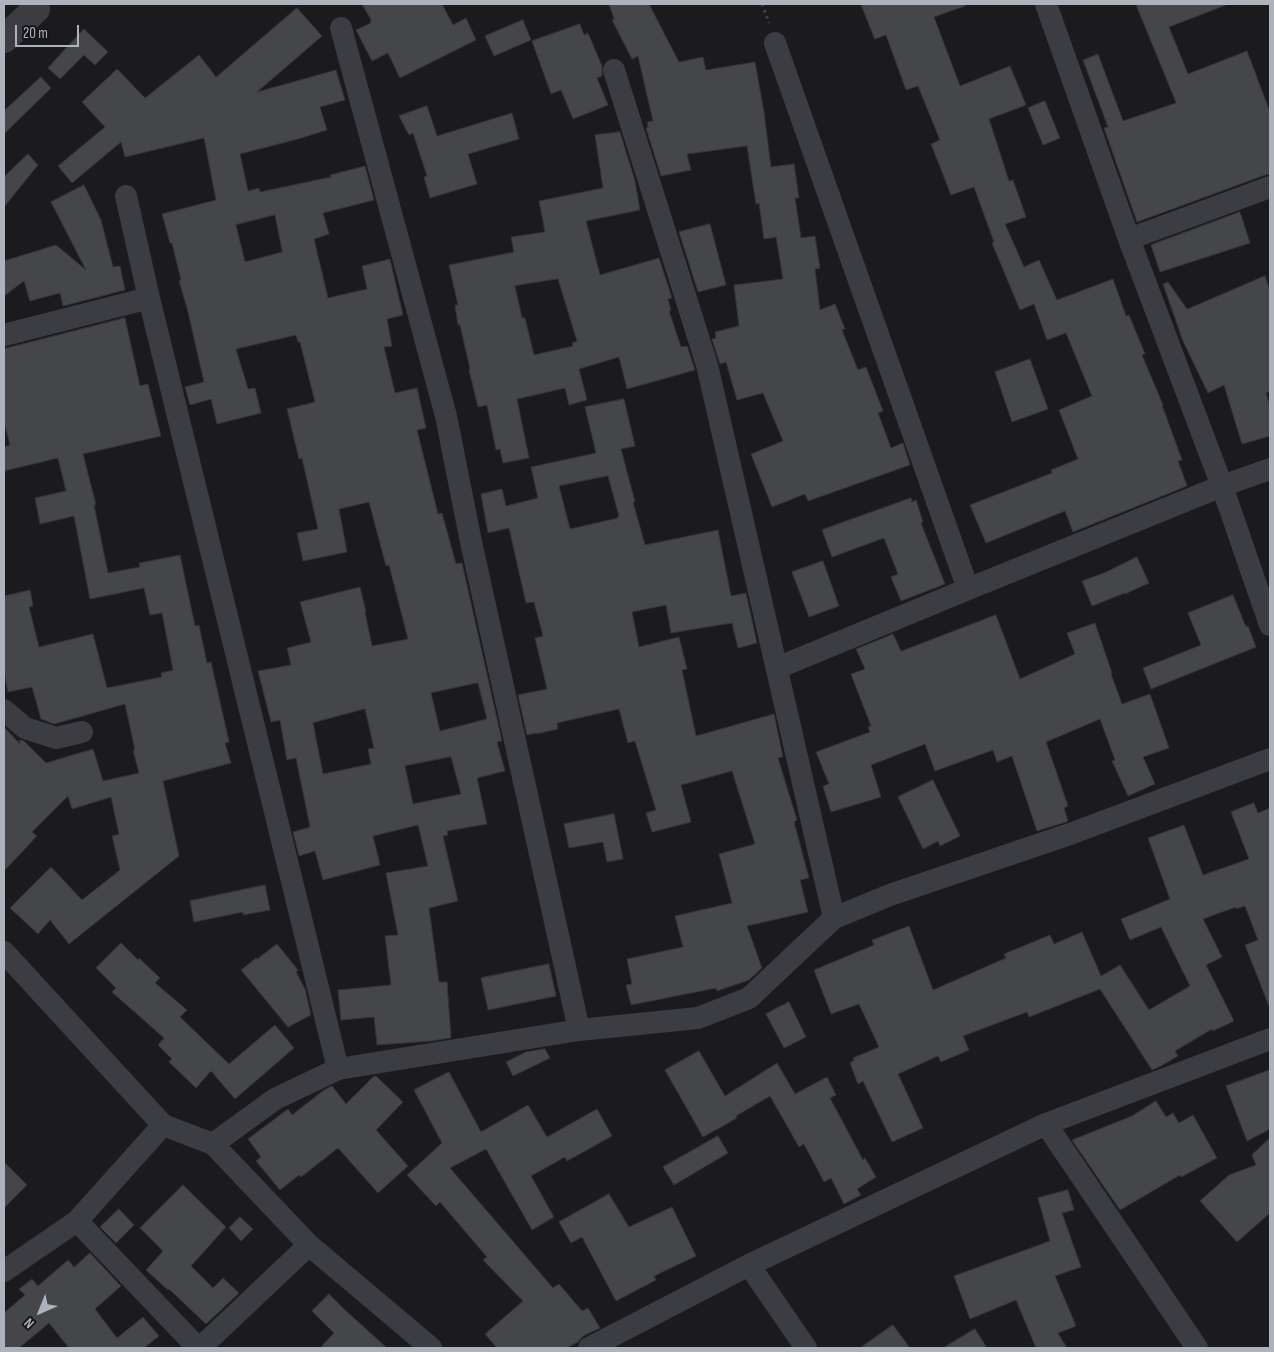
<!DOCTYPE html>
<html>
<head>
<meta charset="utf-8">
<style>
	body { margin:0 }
	#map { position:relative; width:1274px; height:1352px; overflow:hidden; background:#1b1b1d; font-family:"Sofia Sans Condensed",sans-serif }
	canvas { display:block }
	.frame { position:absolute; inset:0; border:5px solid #adb3bd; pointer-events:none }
	.north { position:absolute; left:15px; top:1287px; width:50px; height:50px; -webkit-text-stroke:4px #161618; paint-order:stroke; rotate:224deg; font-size:14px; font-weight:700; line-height:20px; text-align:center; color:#adb3bd }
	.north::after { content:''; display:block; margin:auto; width:18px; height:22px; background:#adb3bd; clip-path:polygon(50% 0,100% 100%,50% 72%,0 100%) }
	.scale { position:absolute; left:15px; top:25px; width:64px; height:22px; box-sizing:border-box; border:2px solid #adb3bd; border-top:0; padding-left:6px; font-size:15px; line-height:18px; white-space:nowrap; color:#adb3bd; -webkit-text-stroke:4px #161618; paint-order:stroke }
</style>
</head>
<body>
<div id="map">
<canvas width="1274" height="1352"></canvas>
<div class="frame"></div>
<div class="north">N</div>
<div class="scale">20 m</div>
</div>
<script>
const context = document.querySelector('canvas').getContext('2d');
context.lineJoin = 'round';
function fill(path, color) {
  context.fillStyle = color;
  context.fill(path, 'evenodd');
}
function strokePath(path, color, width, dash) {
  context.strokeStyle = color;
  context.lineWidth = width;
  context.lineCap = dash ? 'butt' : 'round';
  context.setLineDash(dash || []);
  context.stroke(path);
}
const building = new Path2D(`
	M362,4H442L453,25L466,18L476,40L400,78L388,53L372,61L356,30L371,23L370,21L371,20Z
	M609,4H649L679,62L703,57L706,70L755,62L764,112L771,167L794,164L799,198H795L801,238L815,236L820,268L815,269L820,310L835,304L845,329L842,330L858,370L866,367L883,411L878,413L891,448L903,443L910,465L808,501L805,494L772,507L751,454L783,441L763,393L737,400L726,362L720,364L712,339L716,338L715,332L739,326L734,285L783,279L776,237L764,239L759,203L756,204L747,146L687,154L691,170L661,176L646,128H648L647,122L653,121L638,56L632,59L612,20L614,19Z
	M861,4H964L965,6L934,17L960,86L1010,66L1026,105L989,119L1009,181L1013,180L1026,217L1005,224L1024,267L1039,260L1057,300L1113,279L1126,316L1129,315L1145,354L1142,355L1163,405H1162L1182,460L1178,461L1187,486L1073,532L1065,511L986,543L970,505L1052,473L1051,470L1078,459L1059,410L1092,396L1066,333L1047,340L1034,304L1020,310L992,243L994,242L974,187L951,195L931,144L940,140L918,86L906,90L886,35L875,39Z
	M1136,4H1225L1226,5L1169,27L1188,74L1247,51L1270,112V174L1265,175L1137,222L1104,128L1108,127L1083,60L1098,54L1123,121L1176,103Z
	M297,8L322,36L257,92L336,70L345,100L320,107L327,130L298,139L240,154L248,191L259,188L260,192L331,177L330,175L365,166L374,200L323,213L329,234L314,239L328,298L367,289L362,266L390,259L403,315L387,319L392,346L384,347L395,393L417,388L426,428L417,430L438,514L442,513L456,564L462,563L502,741L497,742L505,771L477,778L487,824L447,831L448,835L443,836L458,901L429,908L439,982H447L451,1038L431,1041L377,1045L374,1017L341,1020L338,990L391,985L385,936L398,935L386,873L428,866L418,825L373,836L380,865L323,880L315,851L299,856L293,832L310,827L296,758L287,760L280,720L271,722L258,671L291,665L287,648L311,642L300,602L360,587L366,612H365L372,646L408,639L389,565L386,566L369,502L339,509L347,552L303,561L297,533L318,529L302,458L299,459L287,409L315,402L300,342H298L296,335L236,349L248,389L255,388L261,413L217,424L211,399L190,405L185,387L204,382L187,308L179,281L181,280L172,243H170L162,214L216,200L204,138L125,157L121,142L72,183L58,166L105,127L82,102L117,69L145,98L199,55L216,77ZM275,215L282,250V252L245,262L236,225ZM478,683L487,719L440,731L431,693ZM365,709L374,748L368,749L371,764L323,774L313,723ZM451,757L461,794L413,804L405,766Z
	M523,20L531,40L494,56L485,36Z
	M580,24L584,35L588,33L602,66V76L597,78L608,105L573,119L561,90L551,94L532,41Z
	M84,29L108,52L95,65L84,55L60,79L48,68Z
	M41,77L51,88L4,134V111Z
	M1045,101L1060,138L1043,145L1028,108Z
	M427,106L437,136L512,113L519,139L468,154L477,184L430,198L424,177L427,176L413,133L409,135L399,116Z
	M620,132L635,181L640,210L586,221L600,275L659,258L672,298L668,299L671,311H669L681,347L687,346L695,370L627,389L619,357L579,369L587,400L569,405L565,388L517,399L529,458L503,463L500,449L496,450L487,405L478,407L469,370L470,369L460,325H458L455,305H458L449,265L514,252L511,237L545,232L539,201L603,188L595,135ZM558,279L577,341L572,343L573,346L534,355L525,318H522L515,286Z
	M28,154L38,165L4,207V177Z
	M84,185L101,220L113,267L120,266L125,290L63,306L60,293L30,301L24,281L4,296V261L56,245L86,270L51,202Z
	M1240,212L1250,243L1160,272L1151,245Z
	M710,224L726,285L698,292L679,232Z
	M1265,276L1270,291V391L1266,393L1270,407V436L1242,444L1224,385L1208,393L1183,341L1163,284L1168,282L1187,309Z
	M125,318L140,386L148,384L161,436L83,454L96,505H94L108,573L140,567L139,563L180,555L195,626L199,625L207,663L211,662L229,742L225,743L231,763L163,781L179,856L69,944L50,920L38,934L10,908L51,867L82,900L120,870L112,836L119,834L111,797L72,809L68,796L32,832L37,836L4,871V727L20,744L19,740L24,741L46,763L93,749L103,781L139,773L133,750H135L125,704L54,724L41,719L32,687L8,692L4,673V596L30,590L33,606L29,607L39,647L93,634L107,688L162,677L161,673L173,670L162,613L150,615L144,588L90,599L74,516L40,524L35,498L66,491L58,458L4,471V447L10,445L4,422V349Z
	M1030,359L1048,409L1012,422L995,372Z
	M624,399L635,446L621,449L635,502H633L645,545L718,530L731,596L746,593L757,643L738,648L732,623L671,633L666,605L632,612L639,647L679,637L687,669L682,670L696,736L774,714L783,757L778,758L797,820L794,822L809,878L800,880L808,912L747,926L762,968L749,980L717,991L716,988L631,1005L626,985L632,984L627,959L683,947L675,916L732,903L719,854L755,844L732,771L681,785L691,822L652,832L646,813L656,810L635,741L628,743L619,709L557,723L558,729L536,734V733L527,735L518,695L547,689L535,638L543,636L534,602L526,603L509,528L488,533L481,494L502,489L506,506L538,498L531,467L596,453L585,407ZM608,476L619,516L617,517L618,518L570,529L559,486Z
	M911,498L912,502L916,500L923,522L921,523L945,584L901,601L891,577L898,574L884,538L832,557L822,530Z
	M1137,557L1149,583L1125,594V593L1092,606L1082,581L1104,573Z
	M823,561L839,606L809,617L792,572Z
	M1233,595L1246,627L1248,626L1256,647L1151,689L1143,668L1201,645L1188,613Z
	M996,615L1020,679L1075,654L1067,633L1095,623L1112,673L1111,674L1122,704L1150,694L1169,748L1143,757L1155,784L1128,796L1112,761L1115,760L1100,719L1046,742L1068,806L1064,808L1068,821L1066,822L1037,831L1012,756L997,762L993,750L935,771L925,744L871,765L881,797L831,812L823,786L829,784L816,752L870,732L868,727L871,726L851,674L865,669L856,649L893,634L901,651Z
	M933,780L960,836L940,846L938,841L923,849L898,797Z
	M1254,803L1258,813L1270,808V1006H1269L1245,945L1258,940L1245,906L1236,909V907L1203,919L1222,957L1206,965L1234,1021L1213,1031L1212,1029L1175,1051L1178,1056L1161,1066L1152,1070L1100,989L1029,1017L1027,1012L963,1036L969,1050L941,1062L938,1056L898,1074L923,1128L892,1142L863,1081L858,1084L850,1063L854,1060L853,1058L879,1047L859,1004L831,1014L814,970L874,945L872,940L909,926L933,990L1006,958L1004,954L1050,935L1054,944L1082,932L1101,976L1120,965L1149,1010L1190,986L1161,927L1130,940L1121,919L1170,899L1148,838L1184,825L1203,875L1249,859L1231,812Z
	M614,814L623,859L607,862L603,842L569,848L564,824Z
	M265,885L270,910L243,915V912L194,922L190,901Z
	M121,943L138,960L139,958L160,978L155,983L187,1010L180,1017L229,1064L275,1025L294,1048L235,1099L211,1071L196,1088L169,1062L172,1059L158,1045L164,1038L112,992L116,988L96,968Z
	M277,944L298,970L296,972L305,989L311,1015L288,1027L241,970L256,958L257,959Z
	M549,964L556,996L488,1010L481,978Z
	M789,1002L806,1037L784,1048L766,1014Z
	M545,1049L550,1058L513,1076L506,1062L526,1052Z
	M699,1051L725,1096L777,1063L795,1094L827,1077L836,1095L830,1098L863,1160L865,1158L876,1177L857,1189L861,1195L844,1204L831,1178L824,1182L804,1144L799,1147L770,1096L736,1116L737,1118L703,1137L665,1070Z
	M1270,1070V1129L1247,1141L1226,1086Z
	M449,1072L481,1132L528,1105L547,1137L597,1109L612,1136L567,1161L565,1157L531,1176L554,1217L532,1230L486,1149L450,1168L553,1288L559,1284L582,1311L588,1308L600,1328L583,1336L578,1342L566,1348H497L485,1334L523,1301L483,1260L487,1257L440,1202L436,1206L407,1175L442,1143L414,1090Z
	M376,1076L403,1102L376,1130L408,1166L378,1193L338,1148L301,1177L299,1175L280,1190L256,1161L261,1157L248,1139L288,1109L292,1115L324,1090L332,1086L346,1104L373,1077Z
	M1156,1101L1166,1117L1173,1113L1179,1123L1193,1115L1217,1158L1181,1177L1180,1175L1120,1210L1072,1140L1132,1116Z
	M718,1136L728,1153L674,1185L663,1167Z
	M1270,1138V1213L1237,1242L1200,1201L1229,1175L1256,1165L1252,1155Z
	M4,1162L27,1185L4,1208Z
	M183,1185L226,1227L191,1266L213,1288L223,1278L239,1293L206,1324L169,1289L168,1290L146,1270L163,1251L140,1228Z
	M1068,1190L1074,1210L1062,1213L1081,1267L1055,1276L1076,1326L1058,1333L1067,1348H1036L1016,1300L970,1319L954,1276L1050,1241L1038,1198Z
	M609,1194L629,1227L672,1207L696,1256L654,1276L656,1280L616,1301L582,1237L571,1243L559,1222Z
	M119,1209L134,1225L116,1243L100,1227Z
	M240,1217L253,1229L241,1241L229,1228Z
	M90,1253L121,1286L95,1309L117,1338L143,1317L159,1336L144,1348H69L49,1323L19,1348H4V1313L25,1295L19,1289L32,1279L38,1286L68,1260L74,1267Z
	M329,1294L344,1309L387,1348H320L334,1333L312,1311Z
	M893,1325L910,1348H860Z
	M975,1329L987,1348H943Z`);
const path = new Path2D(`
	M762,4L769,23`);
const minor = new Path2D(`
	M1046,4L1129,239L1222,486L1270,625
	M341,28L446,416L471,542L579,1030
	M775,43L968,589
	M614,70L707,365L834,918
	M126,196L149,298L338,1069
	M1129,239L1270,187
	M4,335L149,298
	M777,668L968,589L1222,486L1270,469
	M4,710L25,728L56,738L82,732
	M4,952L163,1125L213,1144L309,1245L431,1348
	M213,1144L275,1099L338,1069L579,1030L698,1018L749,998L834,918L890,895L1070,834L1270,759
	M77,1221L198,1348
	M749,1265L806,1348
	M4,1271L77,1221L163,1125
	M200,1348L309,1245
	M589,1348L749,1265L1046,1124
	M1197,1348L1046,1124L1270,1039`);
const tertiary = new Path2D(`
	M4,39L36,9`);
fill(building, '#45464a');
strokePath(building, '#353539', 1);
strokePath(path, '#41444a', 3, [2.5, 4]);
strokePath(minor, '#3b3d42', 22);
strokePath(tertiary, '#3b3d42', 28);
</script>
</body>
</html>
